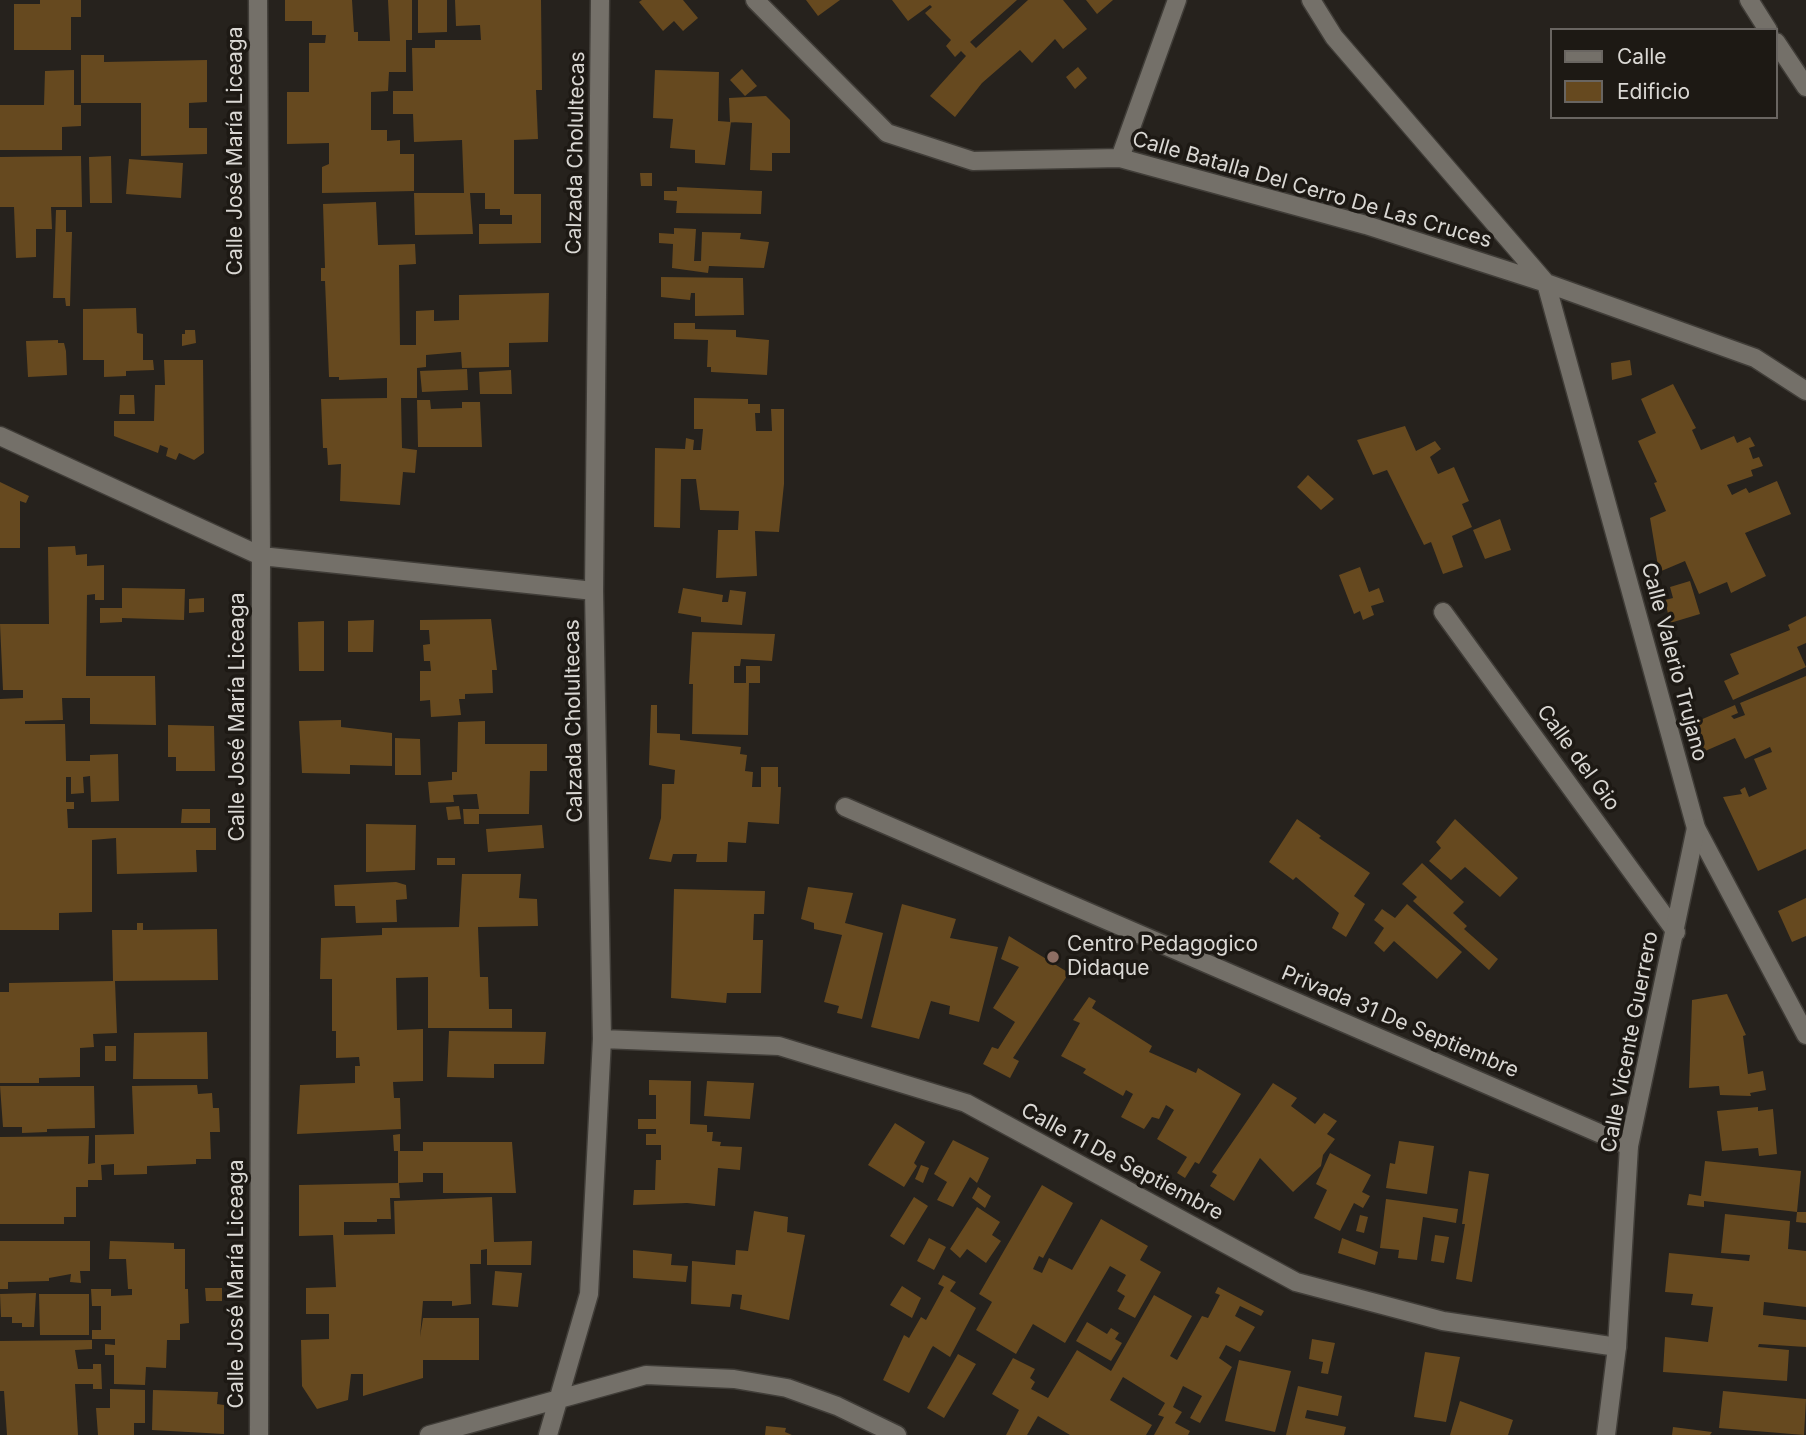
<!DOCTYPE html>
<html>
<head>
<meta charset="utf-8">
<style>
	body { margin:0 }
	#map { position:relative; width:1806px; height:1435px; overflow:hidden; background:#26221d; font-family:Inter,sans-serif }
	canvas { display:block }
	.legend { position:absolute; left:1550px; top:28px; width:228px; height:91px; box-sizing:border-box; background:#1d1914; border:2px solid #696561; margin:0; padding:9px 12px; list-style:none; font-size:21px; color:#dad8d4 }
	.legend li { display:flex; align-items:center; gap:14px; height:35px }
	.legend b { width:35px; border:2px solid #696561 }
</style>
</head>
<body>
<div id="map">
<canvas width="1806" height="1435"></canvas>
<ul class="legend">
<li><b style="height:9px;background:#747069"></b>Calle</li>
<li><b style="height:19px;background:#66491f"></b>Edificio</li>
</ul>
</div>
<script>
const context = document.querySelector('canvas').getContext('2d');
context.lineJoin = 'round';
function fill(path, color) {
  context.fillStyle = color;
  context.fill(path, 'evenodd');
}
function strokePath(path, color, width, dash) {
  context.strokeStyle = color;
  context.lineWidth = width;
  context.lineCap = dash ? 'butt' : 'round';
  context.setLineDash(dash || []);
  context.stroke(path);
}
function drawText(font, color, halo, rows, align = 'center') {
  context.font = font + ' Inter,sans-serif';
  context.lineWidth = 7;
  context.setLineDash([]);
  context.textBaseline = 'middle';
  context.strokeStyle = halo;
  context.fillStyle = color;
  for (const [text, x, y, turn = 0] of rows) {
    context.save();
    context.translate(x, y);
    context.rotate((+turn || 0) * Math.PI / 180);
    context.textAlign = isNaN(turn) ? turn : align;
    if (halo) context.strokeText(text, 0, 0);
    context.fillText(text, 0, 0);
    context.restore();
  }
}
const building = new Path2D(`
	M40,0H81V17H71V50H14V4H40Z
	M285,0H352L354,32H358V41H390L388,0H412V40H406V72H389L388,91L371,92V130H387V141L400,140V154H414V191L322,193V167L329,164V143L287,144V92H309V43H325L326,35H312V21H285Z
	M418,0H447V32L418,33Z
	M455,0H541L542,90H536L538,139L514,140V194H541V243L479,244V224H512V215H500V209H485V193H470L473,234L415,235L414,193H464L462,140L414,142L413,114H393V91H413L412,48H435V40H481L480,25L456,26Z
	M642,0H683L698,18L683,31L674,21L663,31L639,2Z
	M806,0H840L818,16Z
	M892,0H1017L970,42L976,48L1028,0H1063L1087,29L1063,49L1055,39L1032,63L1020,50L982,83L955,117L930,96L966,56L961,51L955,57L946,46L951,40L925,13L932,7L930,5L908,21Z
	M1086,0H1113L1097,14Z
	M81,55H104V62L207,60V102L189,103V128H207V154L141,156V103H81Z
	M1078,67L1087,78L1075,89L1066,77Z
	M742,69L757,86L745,96L730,80Z
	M74,70V105H81V126L62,127V150H0V105H44L45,71Z
	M655,70L719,72L718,121L731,122L725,165L695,163V150L670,148L673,119L653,118Z
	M766,96L790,120V153H772V171L750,170L752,123L730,122L729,98Z
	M81,156L82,207H51L52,229H36V257L16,258L14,207H0V157Z
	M111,156L112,203H90L89,157Z
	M129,159L183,163L181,198L126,194Z
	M640,173H652V186H641Z
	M677,187L762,191L761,214L676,213L677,201L664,200V191H677Z
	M376,202L378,245L415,244L416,264L399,265L400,345H416V311L434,310V321L459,320V295L549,293L548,342L509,343V367L462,368L461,352L426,355V367L417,368V398H401L402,448L417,450L415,473L403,472L400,505L340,501L341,464L328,465L327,448H323L321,399L387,398V378L339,380V377H329L325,281H321V268H325L323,204Z
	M56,210H66V232H72L70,306H66L65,298H53Z
	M674,228L696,229L694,261H701L702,232L741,233L740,239L769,242L764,268L709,266L708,273L672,268L673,244L659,243V233L674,234Z
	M661,277L743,278L744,315L695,316V293H691L690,300L661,297Z
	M136,308L137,333L143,334V360H153L154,370L126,371V376L104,377V360H83V309Z
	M674,323H695V329L736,330V337L769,340L767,375L711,372V367H707L708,340L674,339Z
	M185,330H195L196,343L182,346V334H185Z
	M58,340V343H64L66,351L67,375L28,377L26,341Z
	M164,360H203L204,453L194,460L179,453L176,460L166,456L168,448L160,445L158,453L114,436V421H154L155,385H165Z
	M1630,360L1632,375L1612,380L1611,363Z
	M467,369L468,390L422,392L420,371Z
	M511,370L512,394H480L479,372Z
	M1673,384L1696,428L1692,430L1701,450L1734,436L1737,443L1750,437L1755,446L1749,448L1753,459L1759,457L1763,466L1751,470L1753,476L1727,485L1732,495L1746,488L1749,493L1777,481L1791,514L1745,533L1766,576L1731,593L1727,582L1699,594L1685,561L1659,572L1650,518L1666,511L1654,483L1657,482L1638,441L1656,433L1641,399Z
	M120,395H134L135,414H119Z
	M694,398L748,399V404H760V413H755L756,431H772L771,409H784V484L779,532L755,531L757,576L716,578L718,530H738L739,511L700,510L696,479H681L680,528L654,527L655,448L685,449L686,438L694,440L693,450H701L703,429H694Z
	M417,400H430L431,409L462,408V402H480L482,447H418Z
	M1405,426L1416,451L1435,441L1441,449L1430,457L1438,474L1454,467L1469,501L1462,504L1472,527L1452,536L1463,567L1443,574L1431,542L1424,545L1387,470L1373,475L1357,440Z
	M1308,475L1334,499L1321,510L1297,487Z
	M0,482L29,496L26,503L20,501V548H0Z
	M1500,519L1511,550L1485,559L1473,530Z
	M75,546L76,555L87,554V566L104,565V600H95V594L87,595L86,676H155L156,725L90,724V698H62L63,720L25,721V724H65L66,761H90V755L118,754L119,801L91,802L90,776L83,777L84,793L71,794V777H66V802H74V809H67L68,828H216V850H196L197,872L117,874L116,838L92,840V912L59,913V930H0V699L23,698V690H3L0,624H49L48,547Z
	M1360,567L1369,592L1379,588L1384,602L1371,606L1374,615L1363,620L1360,611L1354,614L1339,575Z
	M1690,581L1700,614L1670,623L1665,600L1673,598L1670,587Z
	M122,588L185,589L184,620L122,618V622L100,623V608H122Z
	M683,588L723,595L722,602H728L730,590L746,592L742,625L701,622V617L678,613Z
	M204,598V612L189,613V599Z
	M1806,616V643L1797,647L1806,667L1733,700L1724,681L1739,674L1730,654L1790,630L1788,625Z
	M491,619L497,670H492L493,693L465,694V699H459L461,715L431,717L430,700L420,701V671H431L430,661H424L423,645L430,644L429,630H420V620Z
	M374,620L373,652H348V621Z
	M324,621V671H299L298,622Z
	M692,632L775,634L772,661L741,659L740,666H734V683H746V666H760V683H749L748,735L692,734L693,684H689Z
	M1806,676V849L1758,871L1723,797L1742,794L1740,790L1745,787L1749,797L1767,789L1754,759L1772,752L1770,747L1745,759L1735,738L1703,752L1691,724L1735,705L1738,713L1731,716L1734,719L1745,715L1740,703Z
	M651,705H657V733L680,734V740L741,747L740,754L747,755L745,771L753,772L752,787H761V767H778V787H781L779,824L748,822L746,843L728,842L727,862H696L697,854H673L671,862L649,859L661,818L662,784H674L675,770L649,765Z
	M341,720V727L392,733V766L350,765V774L302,773L299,721Z
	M485,721V744H547V771H530L529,814H479V824H464L463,809H479L477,794L453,795L454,802L430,803L428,782L452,780V772H457L458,722Z
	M168,725L214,726L215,771H176V757H168Z
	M395,738L420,739L421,775H395Z
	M459,806L461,819L448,820L446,807Z
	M182,809H210V823H181Z
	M1297,819L1321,836L1319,838L1370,873L1354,896L1365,904L1346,937L1332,928L1339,913L1296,877L1293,880L1269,862Z
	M1455,819L1518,878L1500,897L1465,867L1451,880L1429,861L1441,848L1436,842Z
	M366,824L416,825L415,870L366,872Z
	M542,825L544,848L488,852L486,829Z
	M437,858H455V865H437Z
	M1422,863L1464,902L1453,913L1467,926L1464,929L1498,959L1489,970L1413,901L1417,897L1402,884Z
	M462,874H521L519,898L537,899L538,926L478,927L480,977H488L489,1009H512V1028H428V977L396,978L397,1030L423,1029V1081L393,1082L394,1098H400L401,1129L297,1134L300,1085L355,1083V1066H360L359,1057L336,1058V1031H332V979H320L321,938L382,935V928L459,927Z
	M396,882L406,885L407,899L396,900L397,922L356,923L355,906H335L334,885Z
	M808,887L853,893L845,923L883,933L862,1019L837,1013L839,1006L824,1002L842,935L814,929V923L801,919Z
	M674,889L765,891L764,914H754L753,940H763L761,993H727L726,1003L671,998Z
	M1806,898V936L1792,942L1778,911Z
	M902,904L956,919L950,938L998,947L979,1022L949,1014L950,1006L931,1001L919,1039L871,1027Z
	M1407,904L1462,952L1437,979L1394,941L1384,952L1374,943L1384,928L1374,920L1382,909L1395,918Z
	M137,923H143V930L217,929L218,980L115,981L117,1033L93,1034L94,1047L80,1048V1077L39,1078V1083H0V992H9V983L113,981L112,930H137Z
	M1009,936L1069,973L1013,1058L1019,1061L1010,1078L983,1064L992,1047L998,1049L1015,1022L993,1008L1019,967L1001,959Z
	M1727,994L1746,1035L1743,1036L1748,1074L1763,1071L1766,1090L1750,1093L1751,1096L1720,1095L1719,1086L1689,1088L1692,1000Z
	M1089,997L1096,1001L1092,1008L1152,1046L1149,1052L1196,1073L1198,1068L1241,1094L1199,1164L1195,1162L1185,1178L1177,1173L1187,1157L1157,1139L1174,1110L1166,1105L1159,1119L1152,1117L1144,1129L1121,1117L1133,1094L1126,1090L1123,1096L1083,1073L1086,1069L1061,1056L1080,1023L1073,1020Z
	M449,1031L546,1032L544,1064H494V1078L447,1077Z
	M207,1032L208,1079H133L134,1033Z
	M105,1046H116V1061H105Z
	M649,1080L691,1081L690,1124L707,1125V1132H713L712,1141L721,1142L720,1146L742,1147L740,1170L718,1168L715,1206L687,1203L633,1205L634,1190H655L656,1160H661V1145H646V1134H656V1129H638V1119H656V1095H649Z
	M707,1081L754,1083L750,1119L704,1116Z
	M1273,1083L1297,1098L1291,1106L1315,1124L1324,1113L1337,1121L1327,1134L1335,1139L1323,1155L1321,1166L1293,1192L1260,1158L1234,1201L1210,1186L1217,1175L1212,1172Z
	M197,1085L198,1094L212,1093L213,1108H219L220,1132H210L211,1159H196V1164L147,1166V1174L114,1175V1164L101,1165L102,1180H88V1187H76V1217H64V1224H0V1137L89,1136L88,1164L95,1163V1135L134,1134L132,1086Z
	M0,1086H94L95,1128L47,1129V1132L22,1133V1127H3Z
	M1758,1107V1111L1773,1109L1777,1154L1759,1156L1758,1148L1722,1151L1717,1111Z
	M895,1123L925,1142L914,1163L917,1166L904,1187L868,1165Z
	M400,1134V1151H423V1142H512L516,1193H443V1173H423V1182L399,1183L400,1198H390L391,1219H377V1222H344V1235L395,1234L394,1201L492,1197L494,1242L532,1241L531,1265H487V1249L481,1250V1264H470L471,1304L452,1306V1301H423L420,1337L423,1318H479V1360H423V1378L363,1396V1374H351L348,1400L317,1409L302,1386L301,1340L329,1339V1314H306V1288L336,1287L333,1235L299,1236V1185L398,1183V1151H394L393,1135Z
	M953,1140L989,1158L977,1183L970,1177L953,1207L937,1200L947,1182L934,1174Z
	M1399,1141L1434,1146L1427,1194L1386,1188L1390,1163L1395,1164Z
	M1330,1153L1371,1175L1362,1192L1370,1196L1363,1208L1354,1203L1340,1231L1314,1218L1327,1190L1316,1184Z
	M1705,1161L1801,1171L1797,1212H1806V1223L1796,1222L1797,1212L1704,1201V1207L1687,1205L1689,1194L1701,1196Z
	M921,1165L929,1168L923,1183L915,1179Z
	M1469,1171L1489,1174L1472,1282L1456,1279L1465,1224H1462Z
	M1042,1185L1073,1203L1043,1258L1039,1256L1033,1269L1042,1273L1049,1258L1072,1270L1101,1219L1148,1246L1140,1260L1161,1272L1135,1318L1118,1309L1125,1296L1117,1291L1126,1275L1110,1266L1065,1343L1033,1324L1016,1354L976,1330L992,1302L979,1294Z
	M978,1187L991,1196L985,1208L972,1198Z
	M914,1197L928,1206L904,1245L890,1236Z
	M1386,1199L1458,1209L1456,1223L1423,1217L1417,1260L1398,1258L1399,1250L1380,1248Z
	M977,1207L1000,1222L992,1235L1001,1241L986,1263L967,1249L960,1258L950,1249Z
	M754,1211L788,1217L787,1232L805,1235L789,1320L740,1309L742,1295L732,1294L730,1307L691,1304L692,1261L735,1265L736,1250L748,1251Z
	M1725,1214L1790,1221L1788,1249L1806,1251V1307L1764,1302L1763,1315L1806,1320V1347L1759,1344L1758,1347L1789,1350L1787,1381L1663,1372L1665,1337L1708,1342L1713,1307L1691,1305L1693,1294L1665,1292L1669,1253L1749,1261L1750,1255L1721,1253Z
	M1360,1215L1368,1217L1364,1233L1356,1231Z
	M1435,1235L1449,1237L1444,1263L1431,1261Z
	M929,1238L946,1247L934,1270L917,1261Z
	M1342,1238L1378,1252L1375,1265L1338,1253Z
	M0,1241H90V1271H80L81,1283L70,1282L71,1274L49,1278V1281L8,1282V1289H0Z
	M110,1241L174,1243V1249H185V1289H188L189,1323L180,1324V1340H167L166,1368L146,1367L145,1385L114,1384V1355H105V1344L115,1345V1339H92V1330H101V1306H92L91,1289H111V1296L132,1295V1289H128L126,1259H109Z
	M633,1250L672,1254L671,1265L688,1266L686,1282L633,1278Z
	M495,1271L522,1273L518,1307L492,1305Z
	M943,1275L956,1282L950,1291L976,1308L950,1357L933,1346L931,1349L909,1393L883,1380L904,1335L909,1338L921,1317L926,1320L944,1287L938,1284Z
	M902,1286L921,1298L912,1318L890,1305Z
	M1218,1287L1264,1311L1261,1316L1240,1306L1235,1316L1255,1327L1240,1352L1226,1345L1219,1358L1232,1367L1200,1423L1190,1418L1202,1396L1183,1386L1173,1407L1182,1412L1175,1423L1190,1431L1188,1435H1154L1164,1417L1158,1415L1165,1403L1123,1377L1110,1400L1152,1425L1146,1435H1070L1038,1416L1027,1435H1006L1019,1410L992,1394L1013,1358L1035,1369L1030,1378L1035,1382L1031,1389L1048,1398L1077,1350L1111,1371L1154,1295L1192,1316L1170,1356L1177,1360L1202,1316L1208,1318L1220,1295L1215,1293Z
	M205,1288H222V1301H206Z
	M36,1293L34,1327H22V1323H12V1317H1L0,1294Z
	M39,1294H89V1335H40Z
	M1087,1322L1107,1334L1111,1328L1119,1333L1115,1339L1122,1343L1111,1361L1076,1341Z
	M1312,1339L1335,1343L1328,1374L1321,1373L1323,1362L1309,1359Z
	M92,1340V1349L75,1350L78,1369H93V1364H101L102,1389H93V1384H75L78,1435H7L4,1391H0V1341Z
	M1425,1352L1460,1357L1446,1422L1414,1417Z
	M958,1354L976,1364L944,1418L927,1408Z
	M1239,1360L1291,1371L1275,1432L1225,1421Z
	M1298,1386L1342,1396L1338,1416L1307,1410L1305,1418L1346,1427L1344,1435H1286Z
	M110,1389L145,1390V1423H134V1435H98L96,1408H110Z
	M153,1390L218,1392L217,1404L224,1405V1434L152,1430Z
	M1723,1391L1806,1399L1804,1435L1719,1428Z
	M1460,1401L1513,1420L1508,1435H1450Z
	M766,1426L786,1428L785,1432L792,1435H765Z
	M1673,1427L1712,1432L1710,1435H1672Z`);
const service = new Path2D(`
	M1443,612L1676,932`);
const minor = new Path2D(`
	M258,0L261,556L259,1435
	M755,0L887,133L973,161L1120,158L1366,225L1546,283L1755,358L1806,391
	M1311,0L1334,37L1546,283L1696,828L1806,1035
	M1749,0L1768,30
	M1776,42L1806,87
	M1120,158L1177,0
	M0,436L261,556L594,591
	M845,807L1629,1146
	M602,1039L779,1046L966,1103L1296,1282L1443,1321L1617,1347
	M429,1435L646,1375L734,1379L787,1388L837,1406L897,1435
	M548,1435L589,1294L602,1039L594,591L600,0`);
const tertiary = new Path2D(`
	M1606,1435L1617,1347L1629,1146L1696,828`);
const markers = [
	[1053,957,7,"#8d6e63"]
];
const streetNames = [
	["Calle José María Liceaga",236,151,-90],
	["Calzada Cholultecas",576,153,-89],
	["Calle Batalla Del Cerro De Las Cruces",1312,190,16],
	["Calle Valerio Trujano",1674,662,75],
	["Calle José María Liceaga",238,717,-90],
	["Calzada Cholultecas",574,721,-91],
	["Calle del Gio",1578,758,54],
	["Privada 31 De Septiembre",1400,1022,23],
	["Calle Vicente Guerrero",1630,1042,-79],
	["Calle 11 De Septiembre",1122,1162,28],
	["Calle José María Liceaga",237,1284,-90]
];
const poiNames = [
	["Centro Pedagogico",1067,945],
	["Didaque",1067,969]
];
fill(building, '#66491f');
strokePath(service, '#403d38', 21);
strokePath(minor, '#403d38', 21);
strokePath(tertiary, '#403d38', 21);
strokePath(service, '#747069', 18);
strokePath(minor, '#747069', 18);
strokePath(tertiary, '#747069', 18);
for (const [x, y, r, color] of markers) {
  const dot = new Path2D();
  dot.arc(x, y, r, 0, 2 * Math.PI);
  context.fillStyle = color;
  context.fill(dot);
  strokePath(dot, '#1d1914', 2.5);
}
drawText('21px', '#dad8d4', '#1d1914', streetNames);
drawText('21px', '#dad8d4', '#1d1914', poiNames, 'left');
</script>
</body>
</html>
